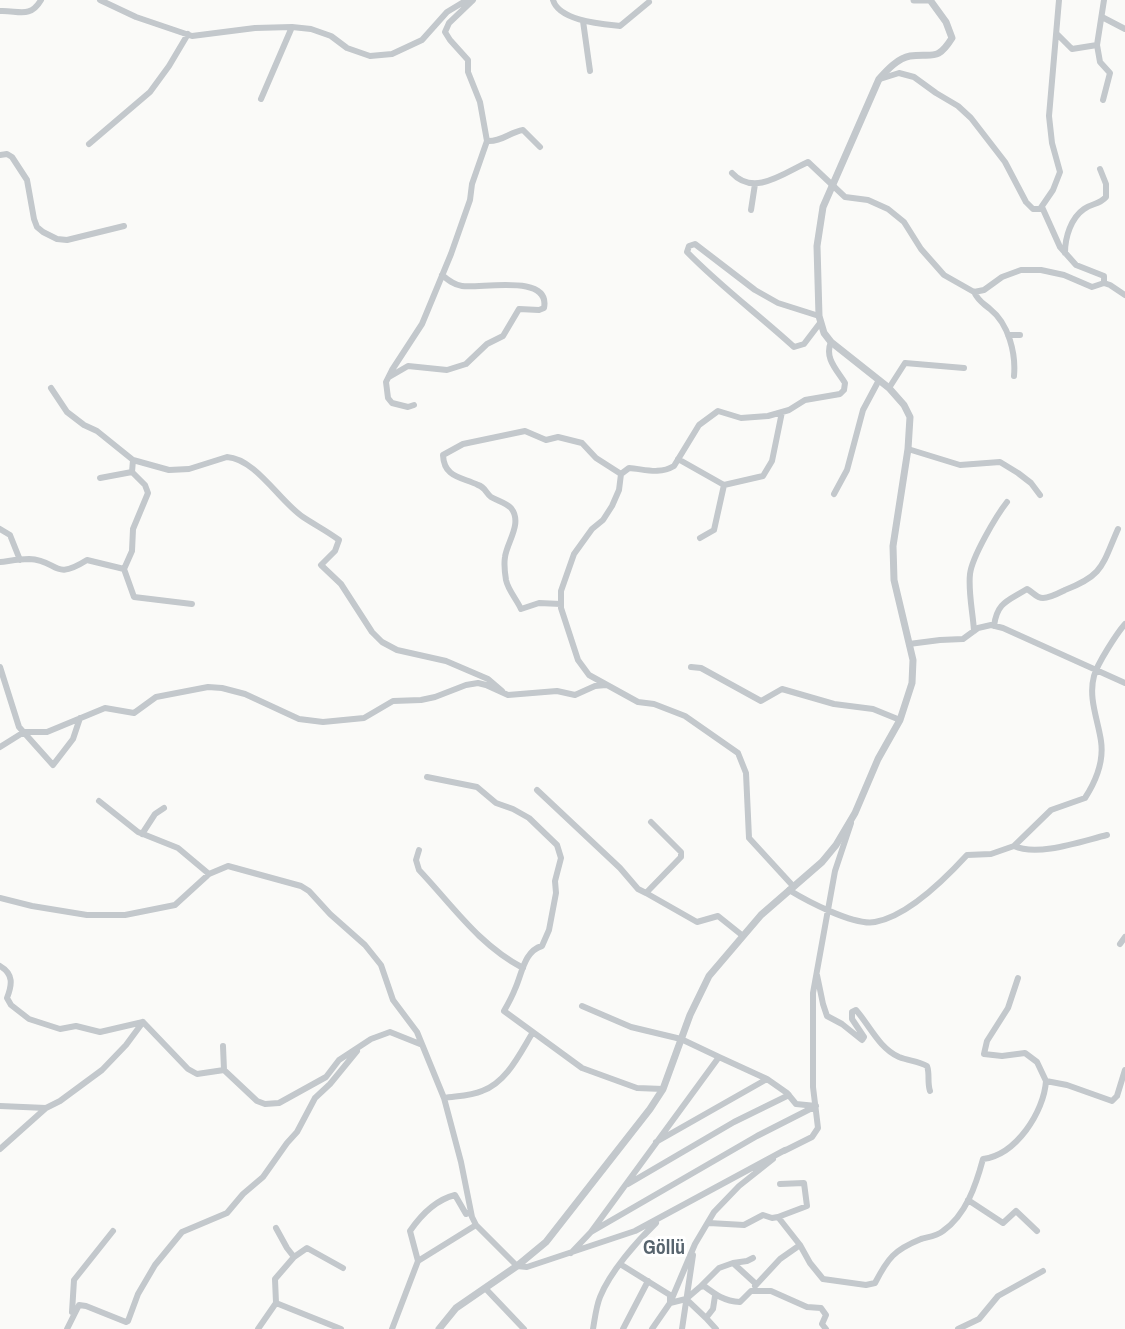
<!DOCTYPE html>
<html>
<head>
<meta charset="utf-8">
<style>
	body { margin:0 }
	canvas { display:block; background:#fafaf8 }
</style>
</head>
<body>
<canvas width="1125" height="1329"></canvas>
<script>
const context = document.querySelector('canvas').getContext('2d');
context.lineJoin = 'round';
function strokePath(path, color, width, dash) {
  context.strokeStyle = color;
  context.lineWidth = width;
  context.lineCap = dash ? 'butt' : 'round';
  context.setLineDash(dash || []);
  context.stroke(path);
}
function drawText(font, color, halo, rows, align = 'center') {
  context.font = font + ' "Archivo Narrow",sans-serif';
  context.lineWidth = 6;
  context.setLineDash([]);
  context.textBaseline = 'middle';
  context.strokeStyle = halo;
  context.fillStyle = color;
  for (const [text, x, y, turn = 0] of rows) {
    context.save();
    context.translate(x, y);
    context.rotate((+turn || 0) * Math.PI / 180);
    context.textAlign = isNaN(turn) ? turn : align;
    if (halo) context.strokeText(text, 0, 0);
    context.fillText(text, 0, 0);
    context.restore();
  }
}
const minor = new Path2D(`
	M100,0L136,17L192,36L255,28L292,27L311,29L331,36L347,48L370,56L392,54L422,40L447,12L467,0
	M553,0C559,21 602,24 620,26L649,2
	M0,11C18,10 30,19 41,0
	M1102,17L1125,29
	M583,21L590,71
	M1057,34L1072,49L1097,45
	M880,79L899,73L914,77L936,93L958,106L971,118L1005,162L1026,202L1033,209H1040L1053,190L1060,172L1052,143L1049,116L1059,0
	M261,99L292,27
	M1103,100L1110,73L1100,62L1097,45L1104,0
	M487,141C501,142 510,132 523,130L540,147
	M89,144L150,92L169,66L188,34
	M0,155L7,154L12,157L27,180L34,219L37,227L43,232L57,239L67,240L124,226
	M732,173C754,197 784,173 808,162L845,197L868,200L888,209L904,222L921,249L944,275L974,292L984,290L1002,277L1021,270H1041L1064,275L1092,287L1104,283V276L1076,265L1060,247L1042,207
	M751,210L755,184
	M1065,253C1065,237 1071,218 1084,209C1092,203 1099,205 1106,197V184L1100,169
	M1104,283L1110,285L1125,295
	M974,292C979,302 983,303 990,309C1009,324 1016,354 1014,376
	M819,316L778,303L755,290L695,244L689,246L687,252C720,286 759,315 794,347L804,344L820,323
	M1008,335H1020
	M389,377L408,366L447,370L466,364L487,344L503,336L519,309L539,310L544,308C551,273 480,289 462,286C454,285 448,280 442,275
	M51,388L67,412L84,425L97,431L133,460L169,470L189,469L227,457C256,459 280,502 303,517C315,525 327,531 339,540L335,551L321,565L341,584L372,632L382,642L397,650L446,661L488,679L502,691
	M889,388L905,363L964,368
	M414,405L408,407L392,403L388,398L386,382L392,370L422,324L451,254L470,200L472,184L487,141L480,102L468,72V60L450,40L445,32L449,23L473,0
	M908,449L960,465L1000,462L1018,473L1031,483L1040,495
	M678,459L724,485L763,476L772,461L782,412
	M133,460L132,472L145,485L148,493L133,529L132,551L124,569L134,597L192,604
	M100,478L132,472
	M834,494L847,470L863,410L879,380
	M0,529L10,535L20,560
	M700,538L714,530L724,485
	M0,562C9,561 19,559 29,559C59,560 52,582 87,560L124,569
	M561,604L539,603L521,609C517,600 508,590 506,580C505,574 504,563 505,557C507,542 523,523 511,508C506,503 498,501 491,497C486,493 485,487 478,485C462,477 444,478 443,455L463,444L525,431L546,440L558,437L582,443L596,458L621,474
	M994,626C997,602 1008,601 1027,589C1033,592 1036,598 1043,598C1050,598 1059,593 1065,590C1104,575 1102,565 1118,529
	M974,631C973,613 968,592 970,574C972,557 996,516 1007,502
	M909,644L940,640L963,639L978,628L991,625L1003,628L1125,683
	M0,667L19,727L53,765L73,739L80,718
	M691,667L701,668L761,701L782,689L834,704L873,709L900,720
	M0,747L24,732H47L105,708L134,713L156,697L208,687L222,688L245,694L299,719L323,722L364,718L393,701L421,700L435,697L466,685L478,683L486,685L508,695L557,691L575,695L595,686L606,685
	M427,777L477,787L496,803L513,809L529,818L557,845L561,858L555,881L556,893L549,930L542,946C524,951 522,974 515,989C512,997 508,1004 504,1011L582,1068L637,1088L663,1089
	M537,790L620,868L638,889L646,893
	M99,801L138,832L178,848L209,874
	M651,822L681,852V857L646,893L697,922L718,916L743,936
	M142,834L155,814L164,808
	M1014,846C1038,857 1082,841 1107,835
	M419,850L416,860L419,870C453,906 478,944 523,968
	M793,886L749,838L746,773L738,753L685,716L654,704L638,702L589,675L578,660L561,608V591L574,554L592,529L603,520L612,506L619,490L621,474L629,468C644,469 659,475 674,466L699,425L718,411L741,418L768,416L789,410L805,400L840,394L844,390L845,383C837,370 824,358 831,342
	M789,890C807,901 854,926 875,922C908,916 945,879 967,855L991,854L1014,846L1051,810L1085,798C1096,781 1104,761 1101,741C1098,720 1088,698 1094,676C1097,664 1117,633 1125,624
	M0,898L32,906L87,915H125L175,905L209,874L228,866L301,886L309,891L330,914L365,945L381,965L393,1000L417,1032L444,1098L461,1162L472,1217L476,1225L517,1266L527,1267L635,1231L785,1150
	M1120,944L1125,937
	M0,966C14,974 12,985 7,998L11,1005L29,1019L60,1029L76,1026L100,1032L143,1022
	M817,975L823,1004L827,1016L842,1024L862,1040L864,1037L852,1019V1012L856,1010C870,1026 879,1048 899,1057C909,1061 918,1061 927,1066C930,1074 927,1082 930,1091
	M1018,978L1008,1008L987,1041L984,1054L1002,1056L1025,1053L1037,1062L1046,1081
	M582,1006L631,1027L681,1039L719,1057L591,1232
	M223,1046L224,1070
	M767,1079L787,1093L796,1104L816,1106
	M444,1098C456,1096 471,1096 482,1091C507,1082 520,1053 533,1032
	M0,1106L46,1108L60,1101L102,1070L126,1045L143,1022L188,1069L197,1074L224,1070L257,1101L265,1104L279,1103L326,1077L339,1060L371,1039L390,1032L420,1044
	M656,1142L767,1079L719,1057
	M0,1149L46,1108
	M784,1151L812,1137L818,1128L813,1087V993L835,871L851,823
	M628,1184L734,1122L789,1095
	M968,1200L1003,1223L1016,1211L1037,1231
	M778,1217L807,1206L804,1183L780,1184
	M709,1223L744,1225L763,1215L772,1218L778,1217L800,1245L810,1263L823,1279L866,1285L875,1283C888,1258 894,1250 921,1239C928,1237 937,1236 943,1231C966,1215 976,1185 983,1159C1016,1155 1044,1112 1046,1081L1067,1085L1112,1101L1117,1096L1125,1070
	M276,1228L287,1248L294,1257L275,1279L276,1303L341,1329
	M571,1253L591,1232L757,1136L816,1106
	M294,1257L307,1248L343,1268
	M418,1261L410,1231C421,1215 435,1200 455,1195L466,1214L470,1212
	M733,1263L747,1261L753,1258
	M620,1264L670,1295V1303L686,1299L700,1287L704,1286C716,1295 724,1301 740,1302L751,1291H771L807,1307L821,1308L826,1315L822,1324L826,1329
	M701,1286L719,1268L733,1263L756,1284
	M755,1286L780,1259L800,1245
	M485,1288L524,1329
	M715,1296L713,1309L706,1318L716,1329
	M686,1299L706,1318
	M72,1312L74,1280L113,1231
	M67,1329L79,1305L86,1306L126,1322L128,1321L138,1294L155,1265L182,1232L227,1213L243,1194L263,1177L287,1143L297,1132L315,1098L330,1084L357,1051
	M258,1329L276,1303
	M392,1329L418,1261L476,1225
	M593,1329C595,1318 596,1307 600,1297C610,1272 637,1241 656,1223
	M623,1329L648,1281
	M652,1329L670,1303L695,1244L714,1212L739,1186L773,1159
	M682,1329L693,1255
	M958,1329L979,1319L998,1296L1043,1271`);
const tertiary = new Path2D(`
	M914,0H930
	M439,1329L456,1308L517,1266L546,1242L650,1109L663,1089L690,1015L709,976L761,915L822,862L836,845L855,813L878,759L900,720L912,683L913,660L894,580L893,546L908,449L910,417L904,405L889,388L831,342L824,333L819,316L817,246L823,207L879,79C887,70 898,58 910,56C933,53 937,62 952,38L946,22L930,0`);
const quarterNames = [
	["Göllü",664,1249]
];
strokePath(minor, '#c3c8cc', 6);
strokePath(tertiary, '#c3c8cc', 7);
drawText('bold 20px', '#57646e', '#fff', quarterNames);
</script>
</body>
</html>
